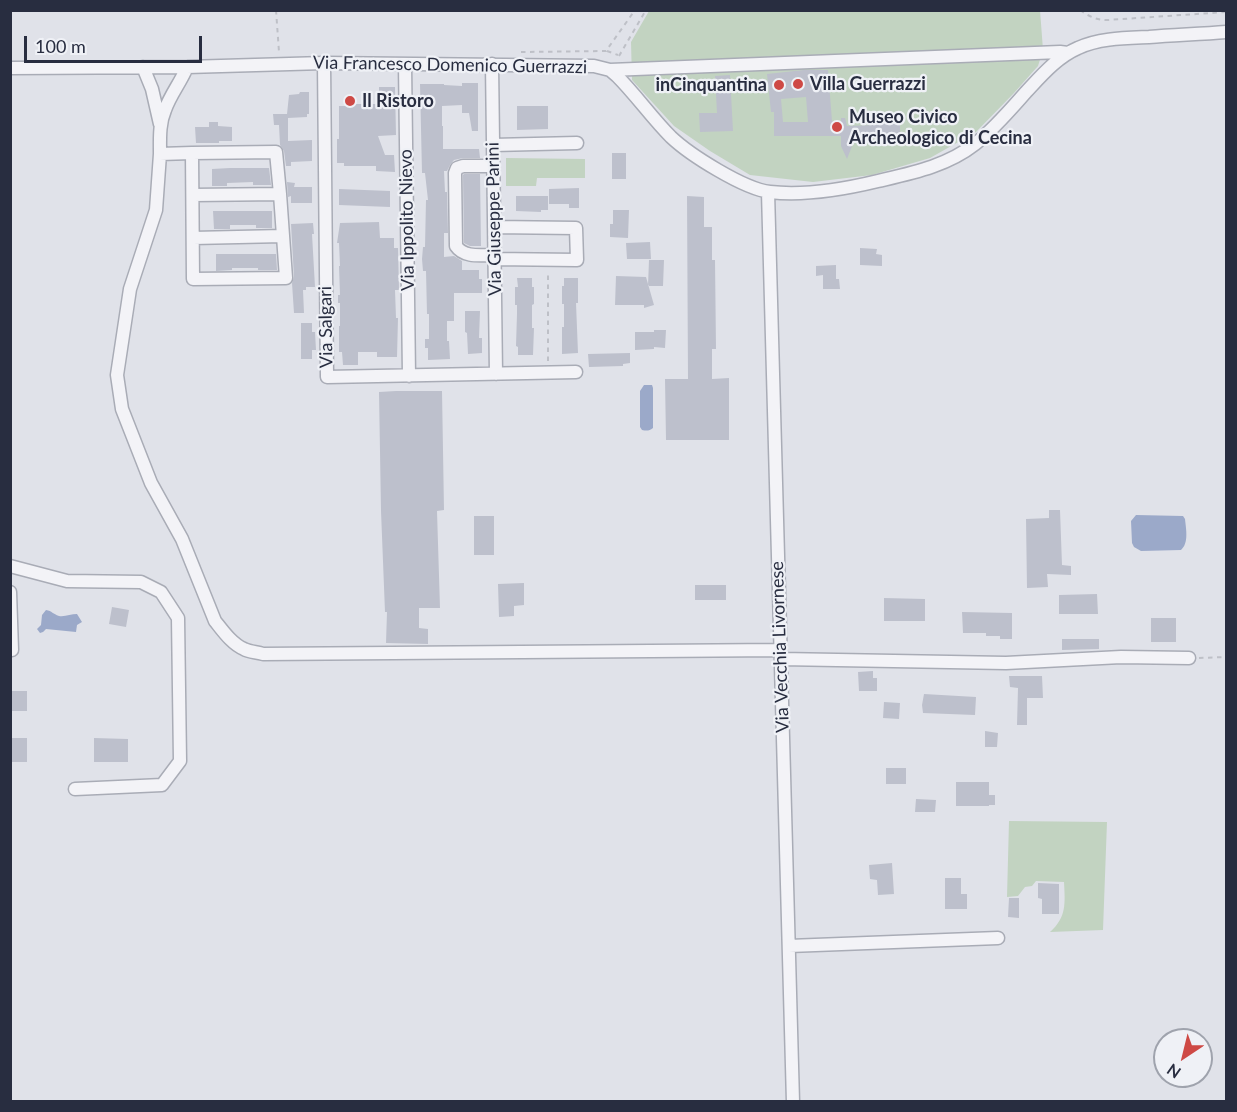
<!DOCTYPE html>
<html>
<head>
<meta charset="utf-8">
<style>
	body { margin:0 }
	#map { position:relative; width:1237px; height:1112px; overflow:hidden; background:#e0e2e9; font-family:Lato,sans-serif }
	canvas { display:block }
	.frame { position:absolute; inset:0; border:12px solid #282d40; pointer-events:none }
	.north { position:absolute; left:1153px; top:1028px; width:60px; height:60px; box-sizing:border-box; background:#eff1f6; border:2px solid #9fa3ad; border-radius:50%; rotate:215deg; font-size:16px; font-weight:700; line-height:24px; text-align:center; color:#282d40 }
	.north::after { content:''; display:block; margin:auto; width:21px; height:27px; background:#ce4945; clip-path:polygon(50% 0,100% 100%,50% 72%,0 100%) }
	.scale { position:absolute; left:24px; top:36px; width:178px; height:27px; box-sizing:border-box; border:3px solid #282d40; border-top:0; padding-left:8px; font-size:18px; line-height:21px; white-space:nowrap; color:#282d40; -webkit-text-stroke:4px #eff1f6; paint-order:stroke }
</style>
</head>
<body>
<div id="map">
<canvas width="1237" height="1112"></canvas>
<div class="frame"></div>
<div class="north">N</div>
<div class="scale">100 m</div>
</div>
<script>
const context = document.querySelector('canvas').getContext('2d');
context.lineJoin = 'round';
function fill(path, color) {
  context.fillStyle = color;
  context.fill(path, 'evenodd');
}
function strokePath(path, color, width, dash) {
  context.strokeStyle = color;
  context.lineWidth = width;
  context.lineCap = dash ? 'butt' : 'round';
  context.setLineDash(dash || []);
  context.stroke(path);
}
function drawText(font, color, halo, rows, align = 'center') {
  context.font = font + ' Lato,sans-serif';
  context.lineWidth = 4.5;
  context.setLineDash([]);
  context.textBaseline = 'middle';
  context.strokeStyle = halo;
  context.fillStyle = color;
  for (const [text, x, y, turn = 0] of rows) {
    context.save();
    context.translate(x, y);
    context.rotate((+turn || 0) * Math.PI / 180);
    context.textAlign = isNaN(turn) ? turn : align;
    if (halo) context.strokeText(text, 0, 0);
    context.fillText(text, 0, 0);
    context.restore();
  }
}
const green = new Path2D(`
	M1040,10L1043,50L1038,66L1014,93L976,132L930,158L872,175L813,182L750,175L710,151L674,126L632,80L631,42L649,11Z
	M506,158L585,159V178H537L536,186H506Z
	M1009,821L1107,822L1103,930L1050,932C1067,917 1065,903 1064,882L1036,881L1032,886L1025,887L1018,896L1007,897Z`);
const water = new Path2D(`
	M644,385H652L653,388V428C649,431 647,431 642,430L640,427V391Z
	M1136,515L1183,516L1185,519C1186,529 1189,543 1181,550L1141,551L1134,547L1132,543L1131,521Z
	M46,610C52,611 53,614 59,616C65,617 71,614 77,614L82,622L77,625L76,632L46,629L43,632L40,633L37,629L41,625L42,615Z`);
const building = new Path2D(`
	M804,70H828L832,121H841V118H845L847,126L874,125V119H900V136H849L852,146L847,159L841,146V136H774V112H771L767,74ZM806,97L808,122H783L781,99Z
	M730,75L733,131L700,132L699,113H717L715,76Z
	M462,83H478V131H472L469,113H462V105L442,106V126H443V149H479L480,158H463L454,160L450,165L447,171H444L445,192H447L448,233H444V257L454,256L462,261V270H479V279H482V293H454V321H447V341H449L450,359L428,360V348H425V339H429V314H427L426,271H423L422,259L423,247H425L426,200H428L425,173H422L420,84H444V85L462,86Z
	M379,87H395L396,135L378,136L385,155H394L395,172L376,171V166H344V163H337V139H339V106H352V104H379Z
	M300,92H309V114H307V117L288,118V141L312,140V161L291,162V166H286L284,151L280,145L279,125H274L273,114H287L289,95L299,94Z
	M517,106H548V129L517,130Z
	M209,122H218V126L232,127V141H219V143H196L195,127H209Z
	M612,153H626V179H612Z
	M230,168H269L271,185H253V182L227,183V186H212V169Z
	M464,174H480L481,246H470L464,243L463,175Z
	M287,182L295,183L294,187H312V203H291V196L288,197Z
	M579,188V208H569V204H549V189Z
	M339,189L390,191V207L339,205Z
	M516,196H548V210H541V212L516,211Z
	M687,196L704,197V227H712V260H715L716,349H712V379L729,378V440H666L665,379H688Z
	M613,210H629L628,238L610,237V224H613Z
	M213,211H272V228H256V225H230V229H214Z
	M379,222L380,238H394V248H398L399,290H395L396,318H398L397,357H377V352H358V365H343L342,352H339V326H340V303H338V295H340L339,266H340L339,243H337L340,223Z
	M313,223L314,234H312L315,287H306V290H303L304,313H294L292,283L294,277L291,224Z
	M650,242L651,259H627L626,243Z
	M860,248L877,249L876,254L882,255V266L860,265Z
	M216,254H276L277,270H258V268H232V270L216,271Z
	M649,260H664L663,286H648Z
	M836,265V279H839L840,289H823V275L816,276V266Z
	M616,276L646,277L654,305L644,308V305H615Z
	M517,278H532V287H534V304L532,305V328H534L533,355H518V347L516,346L517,314V305H515V287H518Z
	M564,278H578V303H576L578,353L562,354V327H564V304H562V286H564Z
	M465,311H480L479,338H482V353L468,354L467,333L465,332Z
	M301,323H312V332H315L316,350H312V359H301Z
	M654,330H666L665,348L654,347V349L635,350V332H654Z
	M630,353V363L623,364V366L589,367L588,354Z
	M396,391H442L444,510L437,511L440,608H419V628L428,629V644L386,643L387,612H385L381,511L379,392Z
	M1049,510H1060L1062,565L1071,566V575L1047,574L1048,587L1027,588L1026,519L1049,518Z
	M474,516H494V555H474Z
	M524,583V605L514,606V616L499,617L498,584Z
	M695,585H726V600H695Z
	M1097,594L1098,614H1059V595Z
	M884,598L925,599V621H884Z
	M112,607L129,610L126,627L109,624Z
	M962,612L1012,613V639H1000V636H986V633H963Z
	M1151,618H1176V642H1151Z
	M1062,639H1099V649L1062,650Z
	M873,671V678H877V691H859L858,672Z
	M1009,676H1042L1043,698H1027V725H1017L1018,688L1010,687Z
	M10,691H27V711H10Z
	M924,694L976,697L975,715L923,713L922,705Z
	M884,702L900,703L899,719L883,718Z
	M985,731L998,733L997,747H985Z
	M10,738H27V762H10Z
	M94,738L128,739V762H94Z
	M886,768H906V784H886Z
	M956,782H989V795H995V805H989V806H956Z
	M916,799L936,800L935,812H915Z
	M892,863L894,894L878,895L877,880L870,879L869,865Z
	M945,878H961V894H967V909H945Z
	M1038,883L1059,884V914H1042V899L1038,898Z
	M1009,898H1019V918L1008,917Z`);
const path = new Path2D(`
	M276,10L279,52
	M1080,10C1090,17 1096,20 1108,20L1226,12
	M607,51L618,55
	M521,52L606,51L635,10
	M619,56L646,10
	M548,361V271
	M1199,658L1226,657`);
const minor = new Path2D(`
	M324,63L327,377L576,372
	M405,64L409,376
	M492,64L496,374
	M143,67L152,89L160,124
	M187,67C181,82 170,95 165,110C159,124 160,139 160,154L192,153L193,279L286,278L283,236L193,238
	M10,68L187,67L324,63L594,66L610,70L617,76C636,95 652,118 671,137C690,155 744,189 770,192C804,196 845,189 878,181C912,173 947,166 975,144C994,129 1010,110 1026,92C1041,76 1057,57 1078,48C1099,38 1126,38 1149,37C1175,35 1201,34 1226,32
	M610,70L1060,52L1068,53
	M493,145L577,143
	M192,153L276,152L280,194
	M160,154L156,210L130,289L117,375L122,409L151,483L182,539L215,621C223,631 232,644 244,649C249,652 257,652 263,654L780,650
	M493,166H463L457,168L455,173L456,246C464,258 481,255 494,255
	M768,192L793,1102
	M193,195L280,194L283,236
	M494,227L576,228L577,260L494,259
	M10,566L67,581L141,582L161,592L178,618L180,761L162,785L75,789
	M10,592L12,650H10
	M781,659L1006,663L1121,657L1189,658
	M789,946L998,938`);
const markers = [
	[798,84,6,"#ce4945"],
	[779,85,6,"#ce4945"],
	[350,101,6,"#ce4945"],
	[837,127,6,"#ce4945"]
];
const streetNames = [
	["Via Francesco Domenico Guerrazzi",450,65,1],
	["Via Giuseppe Parini",494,219,-91],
	["Via Ippolito Nievo",407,220,-91],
	["Via Salgari",326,327,-91],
	["Via Vecchia Livornese",780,647,-92]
];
const poiNames = [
	["Villa Guerrazzi",810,84],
	["inCinquantina",767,85,"right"],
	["Il Ristoro",362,101],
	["Museo Civico",849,117],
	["Archeologico di Cecina",849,138]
];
fill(green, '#c2d3c1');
fill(water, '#9ba9c9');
fill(building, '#bdc0cc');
strokePath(minor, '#a9acb6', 15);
strokePath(path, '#bec0c7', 2, [4.5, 4.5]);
strokePath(minor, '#f3f3f7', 12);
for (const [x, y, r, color] of markers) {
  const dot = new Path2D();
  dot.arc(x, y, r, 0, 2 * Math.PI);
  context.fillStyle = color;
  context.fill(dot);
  strokePath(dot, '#eff1f6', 2);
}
drawText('18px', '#282d40', '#eff1f6', streetNames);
drawText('bold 18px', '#282d40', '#eff1f6', poiNames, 'left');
</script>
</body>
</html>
